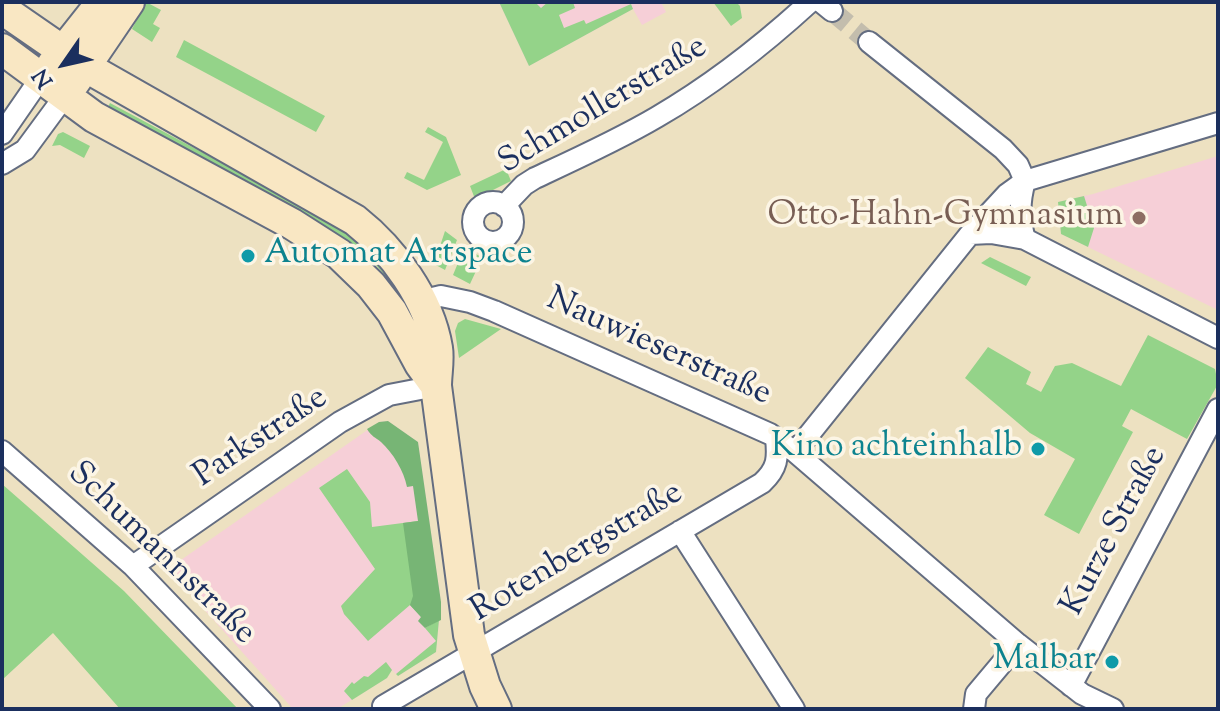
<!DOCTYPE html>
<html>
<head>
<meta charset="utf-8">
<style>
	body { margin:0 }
	#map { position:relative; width:1220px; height:711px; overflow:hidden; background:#ede1c1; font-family:"Sorts Mill Goudy",serif }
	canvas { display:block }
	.frame { position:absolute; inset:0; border:4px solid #1b2f5e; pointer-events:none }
	.north { position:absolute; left:24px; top:24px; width:80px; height:80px; -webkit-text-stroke:6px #fcf5e5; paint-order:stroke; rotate:236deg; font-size:22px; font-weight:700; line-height:32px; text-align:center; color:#1b2f5e }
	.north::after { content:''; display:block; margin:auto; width:28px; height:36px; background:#1b2f5e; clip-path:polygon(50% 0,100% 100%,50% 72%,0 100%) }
</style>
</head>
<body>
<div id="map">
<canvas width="1220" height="711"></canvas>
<div class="frame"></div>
<div class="north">N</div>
</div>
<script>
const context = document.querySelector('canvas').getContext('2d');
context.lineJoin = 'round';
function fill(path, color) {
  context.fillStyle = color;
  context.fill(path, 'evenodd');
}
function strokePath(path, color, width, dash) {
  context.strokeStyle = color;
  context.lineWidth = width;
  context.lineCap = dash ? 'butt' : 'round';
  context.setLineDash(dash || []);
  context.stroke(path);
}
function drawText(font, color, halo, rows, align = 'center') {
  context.font = font + ' "Sorts Mill Goudy",serif';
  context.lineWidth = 7;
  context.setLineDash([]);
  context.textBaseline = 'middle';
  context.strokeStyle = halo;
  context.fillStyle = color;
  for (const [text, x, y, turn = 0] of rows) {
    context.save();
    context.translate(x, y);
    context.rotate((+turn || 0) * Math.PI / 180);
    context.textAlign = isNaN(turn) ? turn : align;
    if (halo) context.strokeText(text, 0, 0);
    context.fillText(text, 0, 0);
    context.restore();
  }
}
const built = new Path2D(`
	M499,2H661L666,12L642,25L633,9L529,66Z
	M1218,156V310L1061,234L1058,202L1093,194Z
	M388,421L418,442L441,602L436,652L398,676L392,670L387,678L337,709H293L168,569L379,422Z`);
const green = new Path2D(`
	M146,2L161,10L153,24L160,28L152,42L132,29Z
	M499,2H535L541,8L548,2H573L575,8L559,15L564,28L584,20L586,24L631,4L633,9L529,66Z
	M713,2H736L740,6L742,18L731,26Z
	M184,40L325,116L316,132L176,57Z
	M110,103L241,173L267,181L356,236L375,252L405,299L369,257L361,251L347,245L107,109Z
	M428,127L446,137L461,175L427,190L404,178L407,172L424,180L443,142L425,132Z
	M63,132L90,146L84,158L60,145L52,146L58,134Z
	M506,169L511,181L475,199L470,186Z
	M1084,196L1094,228L1088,247L1061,234L1058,202Z
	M445,231L457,240L445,270L434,264Z
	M465,246L482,258L470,284L453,275Z
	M990,257L1031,277L1026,286L981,263Z
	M465,319L501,329L459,358L455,331L458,323Z
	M1148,335L1215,369L1218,384L1187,439L1131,409L1122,426L1133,432L1079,534L1044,515L1075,459L1030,433L965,378L988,347L1031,372L1026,384L1041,392L1055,366L1072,363L1121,386Z
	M347,469L370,502L372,527L418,521L422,618L410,605L368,641L344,614L341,606L375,569L319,488Z
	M2,484L124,591L238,709H120L53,633L2,680Z
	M439,620L436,652L398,676L396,674L436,641L425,628Z
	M386,662L392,670L387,678L352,700L344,691L352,682L354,684L364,676L368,677Z`);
const forest = new Path2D(`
	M388,421L418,442L441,602V620L425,628L418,621L421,617L410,605L413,596L403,523L418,521L413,486L407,487C404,471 393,453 381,442C375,437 372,437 367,429L379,422Z`);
const streetTunnel = new Path2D(`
	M832,11L869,42`);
const street = new Path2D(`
	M821,2L832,11
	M869,42L1003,149L1018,165L1025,181
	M2,134L40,79
	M2,164L25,150L64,97
	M1025,181C1019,202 1019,219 1025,239
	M473 222a20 20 0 1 1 40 0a20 20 0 1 1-40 0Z
	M504,206L524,185L535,178C576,159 618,140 657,117C712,85 763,45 810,2
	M970,234L991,233L1025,239L1218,338
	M420,301L441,296L470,302L494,311L770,434L795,452L1018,644L1082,694L1113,709
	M2,451L133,566L270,709
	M795,452L970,234L1007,194L1025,181L1218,123
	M680,531L794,709
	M133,566L340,422L389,395L436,386
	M1071,686L1218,409
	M383,706L762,483C778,468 778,458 776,438
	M974,709L976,694L1018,644`);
const secondary = new Path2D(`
	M2,9L86,67L355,220C393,250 429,299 437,348C439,360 436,374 436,386L469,635L485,686L496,709
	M2,49L94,117L292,224L339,254L371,285L392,312L420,364L436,386
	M52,65L102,2
	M74,83L129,2`);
const markers = [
	[1139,218,8,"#8d6e63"],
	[248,256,8,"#0f9aa8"],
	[1038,449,8,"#0f9aa8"],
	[1112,662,8,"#0f9aa8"]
];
const streetNames = [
	["Schmollerstraße",604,107,-31],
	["Nauwieserstraße",658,349,24],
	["Parkstraße",262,439,-34],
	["Kurze Straße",1116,532,-62],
	["Rotenbergstraße",578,554,-31],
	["Schumannstraße",160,555,44]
];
const educationNames = [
	["Otto-Hahn-Gymnasium",1123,218]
];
const cultureNames = [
	["Automat Artspace",264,256,"left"],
	["Kino achteinhalb",1022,449],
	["Malbar",1096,662]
];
fill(built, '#f6cfd7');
fill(green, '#94d389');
fill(forest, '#77b575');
strokePath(streetTunnel, '#c3bdad', 20, [20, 10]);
strokePath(street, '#646d81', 24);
strokePath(secondary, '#646d81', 34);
strokePath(street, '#fff', 20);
strokePath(secondary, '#f9e7c3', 30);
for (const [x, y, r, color] of markers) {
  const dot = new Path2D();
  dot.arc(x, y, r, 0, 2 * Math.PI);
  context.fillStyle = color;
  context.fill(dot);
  strokePath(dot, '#fcf5e5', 3);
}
drawText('34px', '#1b2f5e', '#fcf5e5', streetNames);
drawText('34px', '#785e54', '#fcf5e5', educationNames, 'right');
drawText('34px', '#0d838f', '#fcf5e5', cultureNames, 'right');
</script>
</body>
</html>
